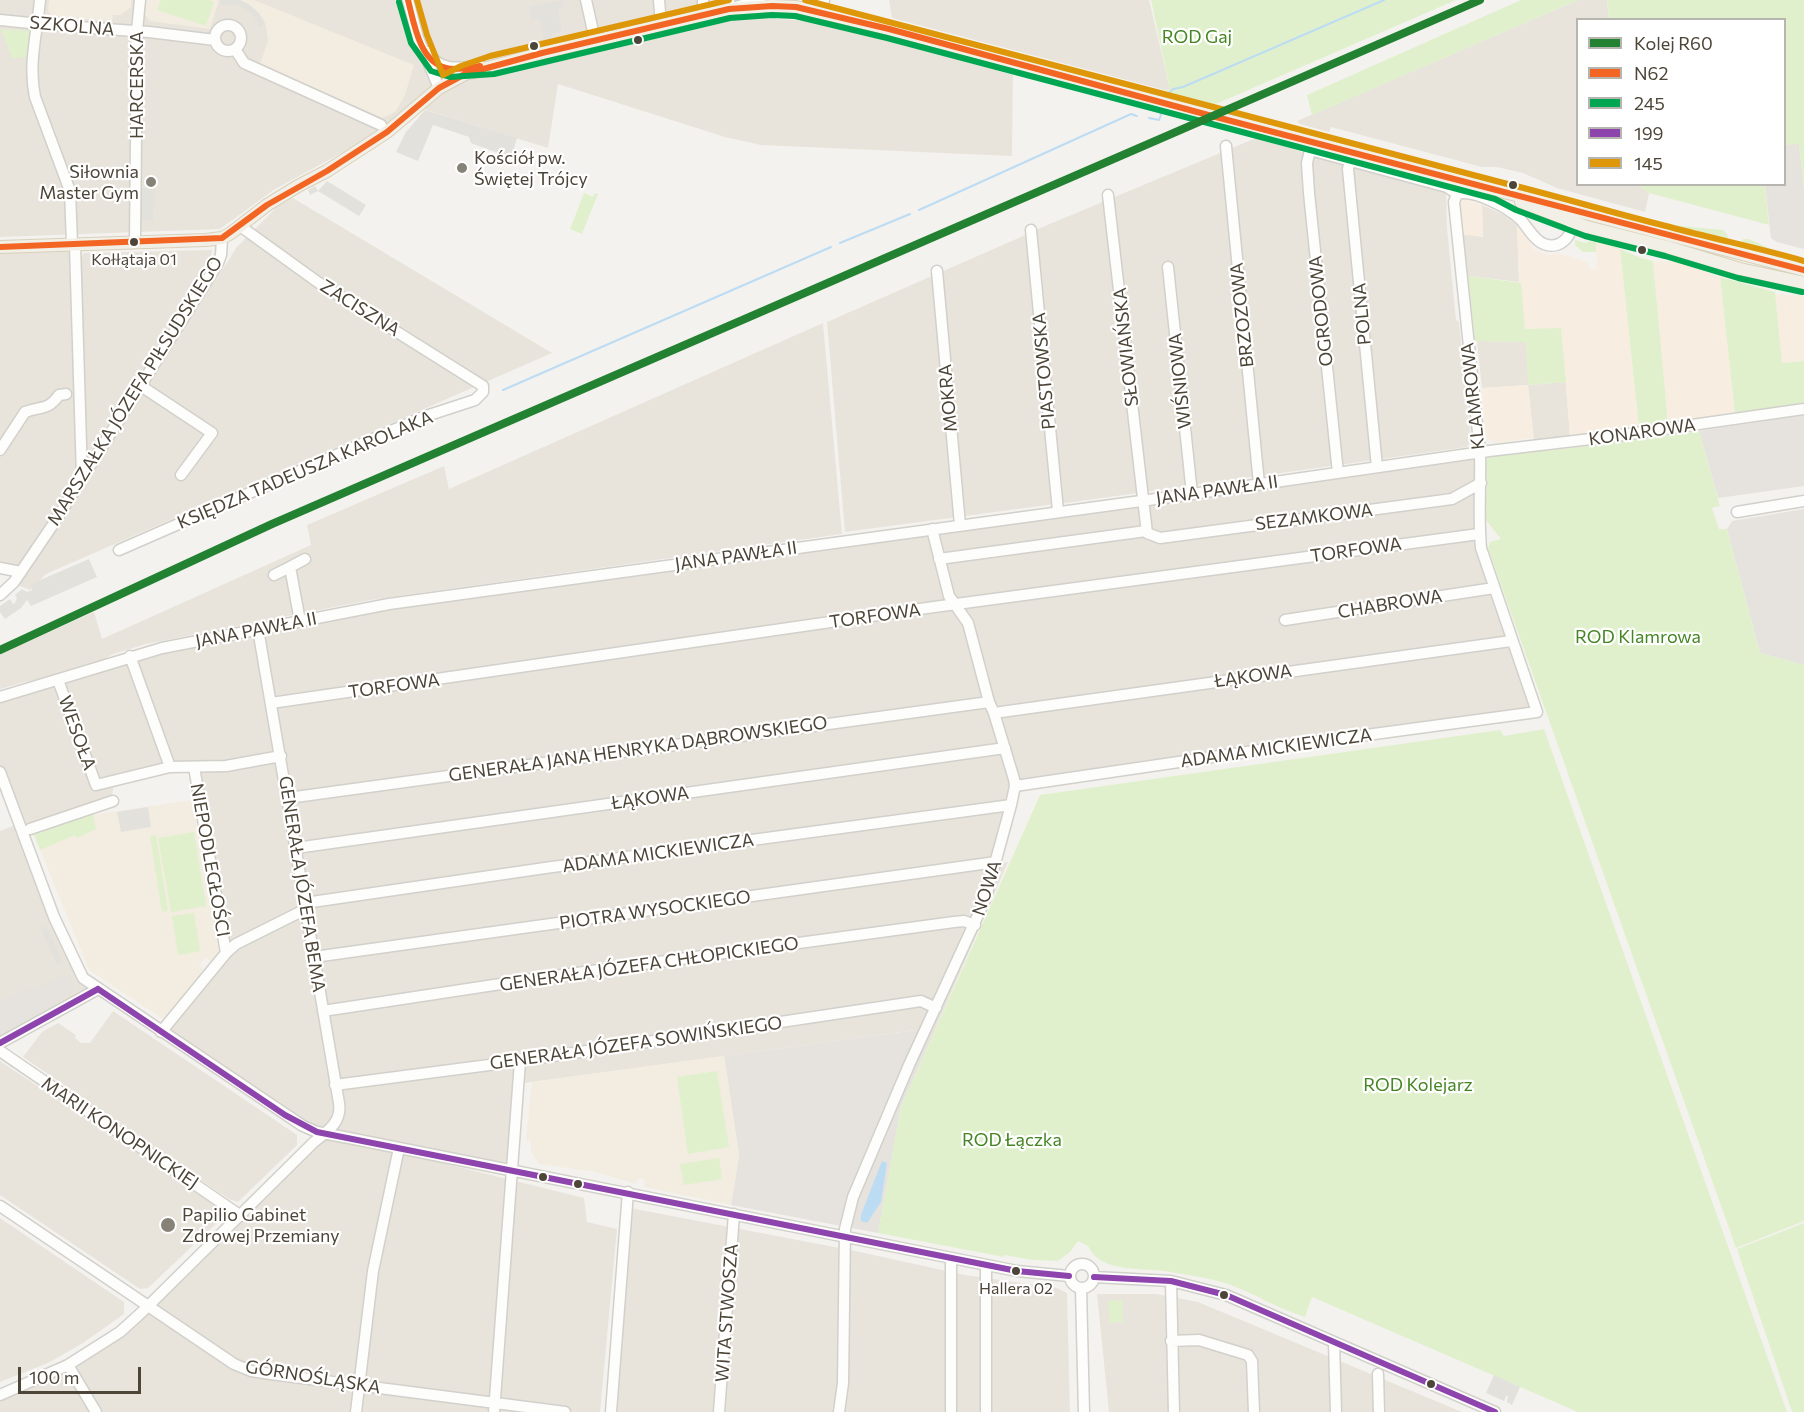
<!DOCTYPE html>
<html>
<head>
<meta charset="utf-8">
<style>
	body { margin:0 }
	#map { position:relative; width:1804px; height:1412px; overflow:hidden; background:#f4f2ee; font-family:Commissioner,sans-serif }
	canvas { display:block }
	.legend { position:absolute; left:1576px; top:18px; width:210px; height:168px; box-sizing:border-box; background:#fff; border:2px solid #b7b5af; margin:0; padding:8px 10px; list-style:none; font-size:18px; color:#4c4538 }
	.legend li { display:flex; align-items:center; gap:12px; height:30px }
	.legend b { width:30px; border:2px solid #b7b5af }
	.scale { position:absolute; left:18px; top:1367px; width:123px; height:27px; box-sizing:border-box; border:3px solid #4c4538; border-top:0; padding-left:8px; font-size:18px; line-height:21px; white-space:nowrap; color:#4c4538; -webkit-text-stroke:4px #fff; paint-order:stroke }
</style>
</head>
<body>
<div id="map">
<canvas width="1804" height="1412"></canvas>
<ul class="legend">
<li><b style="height:8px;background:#238132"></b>Kolej R60</li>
<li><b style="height:8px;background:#f26522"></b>N62</li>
<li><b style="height:8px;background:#00a651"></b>245</li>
<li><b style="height:8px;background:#8e44ad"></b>199</li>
<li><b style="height:8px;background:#dd9708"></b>145</li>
</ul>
<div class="scale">100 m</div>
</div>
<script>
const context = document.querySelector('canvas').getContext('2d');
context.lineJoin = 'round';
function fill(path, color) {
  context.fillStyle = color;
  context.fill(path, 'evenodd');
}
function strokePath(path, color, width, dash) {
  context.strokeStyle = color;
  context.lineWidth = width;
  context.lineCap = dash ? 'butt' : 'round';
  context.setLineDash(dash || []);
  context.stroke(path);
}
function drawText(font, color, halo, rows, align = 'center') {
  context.font = font + ' Commissioner,sans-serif';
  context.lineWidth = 4.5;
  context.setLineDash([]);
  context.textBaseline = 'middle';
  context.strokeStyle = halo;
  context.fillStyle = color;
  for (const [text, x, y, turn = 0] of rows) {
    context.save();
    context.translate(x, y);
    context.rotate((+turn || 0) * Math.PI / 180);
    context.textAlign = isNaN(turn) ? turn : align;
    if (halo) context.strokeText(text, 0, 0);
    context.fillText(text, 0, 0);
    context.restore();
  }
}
const residential = new Path2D(`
	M0,0H406L437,87L379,133L275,189L220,229L0,237Z
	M409,0H754L440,86Z
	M889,0H1149L1170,89L1165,90L892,18Z
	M1578,0H1607L1609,19L1578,20V184L1638,185L1649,193L1645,212L1557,188L1523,173L1497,167H1482L1331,127L1329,132L1300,124L1297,121Z
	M748,17L807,21L881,37L1013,75L1012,156L761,145L725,137L558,84L548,148L426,110L423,101L455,83L485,75Z
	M1261,136L1299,151L1446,190L1447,228L1456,320L1459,322L1471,441L1467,447L1059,504L1033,231Z
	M293,198L552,353L46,574L30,590L15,584L187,316L227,263L236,248L277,207Z
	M1482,205L1504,215L1517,225L1519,282L1468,276L1462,234L1483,237Z
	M1030,233L1055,504L845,532L827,322Z
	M212,250L210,262L83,475L80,259L84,253Z
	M70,251L81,477L20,570L0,567V252Z
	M823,323L842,534L370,600L146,644L113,654L96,664L60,676L24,682L0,689V654L94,612L102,639L311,545L307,525L444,466L449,489Z
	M1477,341L1526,342L1529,385L1566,382L1570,436L1534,441L1528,385L1482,388Z
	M1478,454V535L1535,711L1015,785L989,700L963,602L953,603L934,530Z
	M931,530L950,606L961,605L1003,747L297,847L260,631L389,605Z
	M257,632L304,908L226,950L193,765L115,778L111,801L22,830L0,767V698L132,657Z
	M1004,749L1012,787L995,862L315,956L298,849Z
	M18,824L91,989L0,1042V831Z
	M1008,862L932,1037L916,1030L517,1084L510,1168L327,1133L337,1125L315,958Z
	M305,911L338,1108L325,1132L314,1130L163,1032L224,957Z
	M113,1011L297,1135V1145L238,1202L229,1199L92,1108L89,1102L23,1057L42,1032L58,1023L76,1035L75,1038L81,1043H90Z
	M0,1061L220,1208L221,1219L148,1288L140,1289L0,1195Z
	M325,1134L584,1198L587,1222L617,1229L600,1412H0V1402L95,1350Z
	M630,1208L855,1251L965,1275L1057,1288L1067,1293L1070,1412H617Z
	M0,1218L124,1302V1314L83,1343L50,1362L0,1382Z
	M1097,1294H1156L1198,1302L1462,1412H1109Z`);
const commercial = new Path2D(`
	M1463,199L1482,205L1483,237L1462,234L1459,205Z
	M1517,225L1526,234L1533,249L1542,253L1550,255L1559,253L1588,263L1590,270L1597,269L1596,241L1620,249L1639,427L1570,436L1561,329L1525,330L1519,282Z
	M1653,261L1680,262L1720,277L1735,414L1668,423Z
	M1775,294L1804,296V361L1782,363Z
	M1528,385L1533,438L1495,443L1486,437L1482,388Z`);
const industrial = new Path2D(`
	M1799,143L1804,190V249L1777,242L1771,238L1765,185L1784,184L1785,145Z
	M1804,415V486L1718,498L1699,431Z
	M1804,509V665L1760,653L1727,529L1732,521Z
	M69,975L74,984L71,994L0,1038V1000Z
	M917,1030L932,1037L901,1107L878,1233L731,1205L739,1155L724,1056Z`);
const education = new Path2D(`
	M49,0H131V7L121,15H113L112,21L52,16L48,11Z
	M146,0H219L210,29L150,21L145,15Z
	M240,0H254L414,65L405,95L396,111L383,118L260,64L268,41L266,26L263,19L253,8Z
	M192,800L219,952L211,962L206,957L199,965L204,970L163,1019L89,970L33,832L72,818Z
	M724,1056L739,1155L731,1205L644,1187L645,1180L638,1178L636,1184L595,1172L539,1164L531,1151V1141L526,1140L532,1082Z`);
const green = new Path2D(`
	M161,0H208L214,2L206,26L157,10Z
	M1151,0H1456L1209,107L1165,90L1170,89Z
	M1521,0H1578L1312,115L1307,95Z
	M1607,0H1804V190L1799,144L1785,145L1784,20L1609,19Z
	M1,29L30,31L29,57L12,58Z
	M1317,137C1326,137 1331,141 1340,142C1393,149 1443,169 1496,179L1495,181L1477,180Z
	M1638,185H1765L1769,225L1649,193Z
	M584,193L593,197L595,193L598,194L582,234L570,229Z
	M1562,200L1651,223L1723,230L1727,234L1728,238L1722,243L1561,202Z
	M1595,239C1616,245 1632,257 1653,261L1668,423L1639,427L1620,249L1596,242V252H1583L1575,245V240L1586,243L1589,241L1594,242Z
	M1743,239H1749L1804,264V267L1743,248L1740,245Z
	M1468,276L1521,283L1525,329L1561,328L1566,382L1528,385L1526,342L1475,341Z
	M1720,277L1775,292L1782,363L1804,361V404L1735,414Z
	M1699,431L1720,506L1712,508L1719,529H1727L1760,653L1804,665V1221L1736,1248L1488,548L1490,542L1501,539L1485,519L1487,480L1484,461L1492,454L1554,450Z
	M1544,729L1787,1412H1578L1312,1297L1305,1317C1277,1309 1253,1292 1225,1283C1208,1278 1188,1275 1171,1272C1145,1267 1100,1274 1088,1246L1078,1241L1070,1252L1058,1261L1033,1260L1004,1255V1257L878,1233L901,1107L1040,795L1500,730L1504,736Z
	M93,815L96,829L77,838L75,835L40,850L33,832L72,818Z
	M194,832L206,906L171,912L158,838Z
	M156,835L168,911L162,912L150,836Z
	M194,913L200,951L178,955L172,916Z
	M717,1071L729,1147L688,1154L677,1077Z
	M719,1158L722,1179L684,1185L680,1164Z
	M1804,1223V1412H1792L1737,1249Z
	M1122,1300L1123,1322L1110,1323L1108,1301Z`);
const parking = new Path2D(`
	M220,0H240L247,3L259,13L265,24L260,27L254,16L247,10L236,5H220Z
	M562,0L564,7L558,9L562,32L552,34V38L544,40L541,23L538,18L531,20L529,7Z
	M425,110L517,138L511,158L471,143L469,137L433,125L418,161L396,152L406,132Z
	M327,181L366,205L359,216L318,191L310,195L308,190L315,186L318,191Z
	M142,188H155L153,220H141Z
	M89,559L97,577L31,606L27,600L21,608L5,619L0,612V606L10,599L13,604L15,603L17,598L15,595L22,589L27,592L32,590L31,584Z
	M148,807L151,827L121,832L117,812Z
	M46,926L63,962L57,965L41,929Z
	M1494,1375L1520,1387L1512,1405L1507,1402L1508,1396H1506L1504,1401L1486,1393Z`);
const water = new Path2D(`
	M882,1161L887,1163L881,1202L867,1223L861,1221V1215Z`);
const stream = new Path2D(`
	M1169,93L1173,89L1183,87L1384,0
	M1149,118L1159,120L1161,115L1159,110
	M919,210L1131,114L1137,116
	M840,243L910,214
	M503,390L831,247`);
const minor = new Path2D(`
	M40,0C37,33 28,64 35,97L70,191L72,244
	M408,0L418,38L439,88
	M586,0L595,40
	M659,0L661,25
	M703,0V15
	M729,0V9L760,0
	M820,13L824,0
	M0,20L50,25L149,32L215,40
	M215 38a13 13 0 1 1 26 0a13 13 0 1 1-26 0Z
	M235,49L244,63L381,125
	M427,52C441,72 458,68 480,66
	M1226,146L1259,484
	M1350,160L1348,169L1377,467
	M1457,194C1474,189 1509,208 1521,220C1528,228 1535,241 1544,244C1559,250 1573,237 1571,222
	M1108,195L1147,533L1160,538L1452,499L1481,483
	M1031,230L1058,511
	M135,242L137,31L140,0
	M75,244L82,478
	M1168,267L1192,494
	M937,271L960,525
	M141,386L212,433L181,475
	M0,450L25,412C40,406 48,411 59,395L66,394
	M1338,473L1309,193L1307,163L1310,150L1447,187L1457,194
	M1737,512L1804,501
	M119,550L423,417L475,400L483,392V386L319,283L240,226
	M939,559L1146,531
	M290,567L305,559
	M0,568L21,572
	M274,575L290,567L300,621
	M0,595L14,582L54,523L218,263L221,255L222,238
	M1285,620L1494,588
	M130,656L170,767
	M58,680L96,785L170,767L226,766L281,756
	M0,697L162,648L389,604L1192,494L1489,451L1608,437L1804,409
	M271,703L934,607L1479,534
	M994,713L1511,641
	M194,767L226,953
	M0,772L54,917L83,978L303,1126L317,1132L349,1138L1017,1271L1069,1276
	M1015,786L1322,741L1537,712L1481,548C1478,516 1481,484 1480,452L1454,202L1457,194
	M288,798L989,702
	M30,829L113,801
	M296,848L1005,748
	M305,903L545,868L1011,805
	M314,957L996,862
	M323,1011L540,978L954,922L964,921L975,925
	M161,1032L226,953L236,944L306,909
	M0,1043L98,989
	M0,1051L241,1216
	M335,1085L520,1061L921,1001L936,1008
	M0,1206L234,1364L251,1371L271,1374L565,1412
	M1070 1276a12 12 0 1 1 24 0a12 12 0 1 1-24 0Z
	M1094,1277L1171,1281L1226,1295L1495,1412
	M1171,1281L1174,1412
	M1081,1288L1084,1412
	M1171,1341L1199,1340L1248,1355L1252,1361L1254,1412
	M1334,1343L1336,1412
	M68,1365L96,1412
	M1378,1374L1379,1412
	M0,1395L68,1365L120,1332L142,1312L314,1142C328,1131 342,1122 339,1103L258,629
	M356,1412L373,1271L399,1148
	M494,1412L520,1061
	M611,1412L628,1192
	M719,1412L734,1214
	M839,1412L843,1383L845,1229L853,1197L909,1065L985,900L1011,805L1015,786L1014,779L994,713L989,702L968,623L949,596L932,529
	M951,1412V1258
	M986,1412V1265`);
const major = new Path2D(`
	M1521,202L1587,227L1667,247L1740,269L1804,283
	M0,247L206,240L222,238L231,233L267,205L298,186L327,171L387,132L439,88L465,74L542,53L729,9L772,6L796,7L889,29L1212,116L1804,270`);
const bus1 = new Path2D(`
	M408,0C414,23 419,61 446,68C457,71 470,67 480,66
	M0,247L222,238L267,205L327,171L387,132L439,88L465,74L542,53L729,9L772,6L796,7L889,29L1212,116L1804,270`);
const bus2 = new Path2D(`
	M399,2L411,43L431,71L450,77L494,74L730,18L772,15L795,16L887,38L1495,199L1516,210L1585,236L1665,256L1738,278L1802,292`);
const bus3 = new Path2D(`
	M98,989L285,1115L317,1132L1017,1271L1069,1276
	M0,1043L98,989
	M1094,1277L1171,1281L1226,1295L1495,1412`);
const bus4 = new Path2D(`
	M417,0L427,35L443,75L461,66L490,56L729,0
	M805,0L1500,182C1557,196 1613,213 1670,227C1714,239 1759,248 1804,261`);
const rail1 = new Path2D(`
	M0,650L272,524L1480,0`);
const markers = [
	[638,40,5,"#4c4538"],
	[534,46,5,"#4c4538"],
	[462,168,6,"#878278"],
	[151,182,6,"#878278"],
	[1513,185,5,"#4c4538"],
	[134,242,5,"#4c4538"],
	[1642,250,5,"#4c4538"],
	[543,1177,5,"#4c4538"],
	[578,1184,5,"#4c4538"],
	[168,1225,8,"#878278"],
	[1016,1271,5,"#4c4538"],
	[1224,1295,5,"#4c4538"],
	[1431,1384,5,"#4c4538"]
];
const busNames = [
	["Kołłątaja 01",134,260],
	["Hallera 02",1016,1289]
];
const streetNames = [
	["SZKOLNA",72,26,5],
	["HARCERSKA",137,85,-90],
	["ZACISZNA",360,308,32],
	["OGRODOWA",1321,311,-96],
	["POLNA",1362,314,-95],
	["BRZOZOWA",1242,315,-96],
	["SŁOWIAŃSKA",1126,347,-96],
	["PIASTOWSKA",1044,371,-95],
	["WIŚNIOWA",1180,381,-96],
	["MARSZAŁKA JÓZEFA PIŁSUDSKIEGO",135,391,-58],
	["KLAMROWA",1473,396,-96],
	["MOKRA",948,398,-95],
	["KONAROWA",1642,432,-8],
	["KSIĘDZA TADEUSZA KAROLAKA",305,470,-23],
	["JANA PAWŁA II",1217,490,-8],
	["SEZAMKOWA",1314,517,-7],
	["TORFOWA",1356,550,-8],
	["JANA PAWŁA II",736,556,-8],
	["CHABROWA",1390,604,-9],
	["TORFOWA",875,616,-8],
	["JANA PAWŁA II",256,630,-11],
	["ŁĄKOWA",1253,676,-8],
	["TORFOWA",394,686,-8],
	["WESOŁA",77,733,70],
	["ADAMA MICKIEWICZA",1276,748,-8],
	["GENERAŁA JANA HENRYKA DĄBROWSKIEGO",638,749,-8],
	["ŁĄKOWA",650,798,-8],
	["ADAMA MICKIEWICZA",658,853,-8],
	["NIEPODLEGŁOŚCI",210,860,80],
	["GENERAŁA JÓZEFA BEMA",302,884,81],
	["NOWA",987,888,-72],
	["PIOTRA WYSOCKIEGO",655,910,-8],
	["GENERAŁA JÓZEFA CHŁOPICKIEGO",649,964,-8],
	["GENERAŁA JÓZEFA SOWIŃSKIEGO",636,1043,-8],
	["MARII KONOPNICKIEJ",120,1133,34],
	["WITA STWOSZA",727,1313,-86],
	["GÓRNOŚLĄSKA",313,1377,9]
];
const parkNames = [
	["ROD Gaj",1197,37],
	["ROD Klamrowa",1638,637],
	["ROD Kolejarz",1418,1085],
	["ROD Łączka",1012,1140]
];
const poiNames = [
	["Kościół pw.",474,158],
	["Świętej Trójcy",474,179],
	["Siłownia",139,172,"right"],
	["Master Gym",139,193,"right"],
	["Papilio Gabinet",182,1215],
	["Zdrowej Przemiany",182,1236]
];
fill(residential, '#e8e4db');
fill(commercial, '#f7eee1');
fill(industrial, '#e6e2dd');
fill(education, '#f2ede0');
fill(green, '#e0f0cc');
fill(parking, '#e3e1dc');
fill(water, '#bcdcf4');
strokePath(stream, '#bcdcf4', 2);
strokePath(minor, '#d2d0cb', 13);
strokePath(major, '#d8d0ba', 14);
strokePath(minor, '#fdfdfc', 10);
strokePath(major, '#f2efe6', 12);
strokePath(bus1, '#f26522', 6);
strokePath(bus2, '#00a651', 6);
strokePath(bus3, '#8e44ad', 6);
strokePath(bus4, '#dd9708', 6);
strokePath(rail1, '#238132', 8);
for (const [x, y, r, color] of markers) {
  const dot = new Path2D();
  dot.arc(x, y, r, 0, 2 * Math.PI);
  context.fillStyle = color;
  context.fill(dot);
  strokePath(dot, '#fff', 2);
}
drawText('16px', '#4c4538', '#fff', busNames);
drawText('18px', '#4c4538', '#fff', streetNames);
drawText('18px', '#458524', '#fff', parkNames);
drawText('18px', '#4c4538', '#fff', poiNames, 'left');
</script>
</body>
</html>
